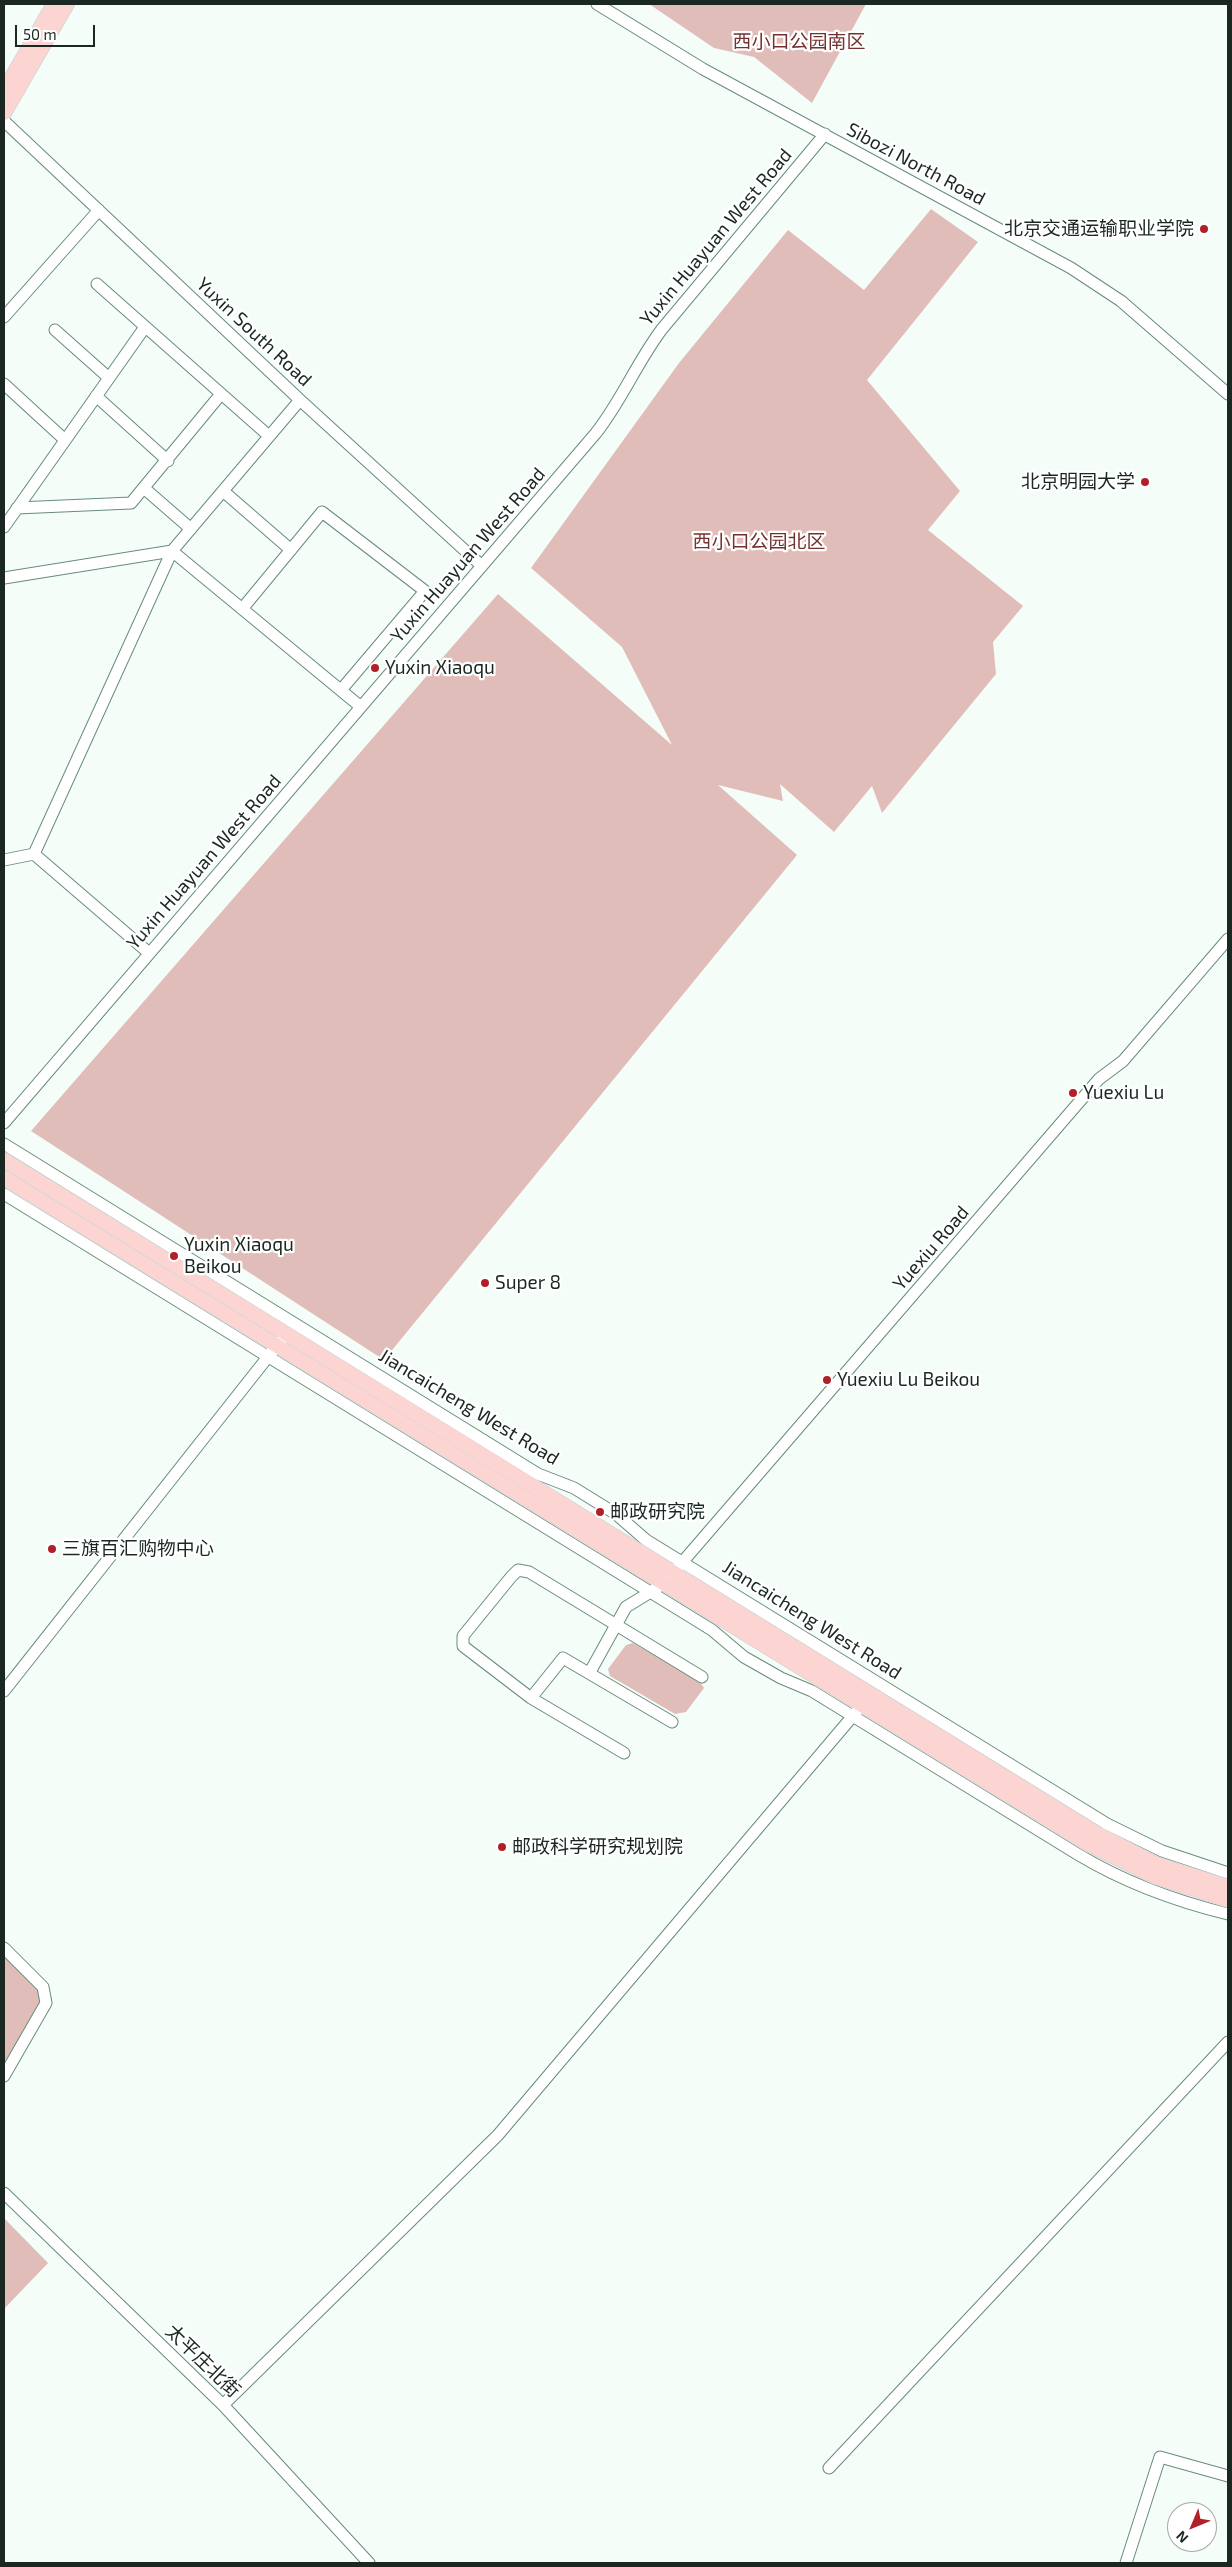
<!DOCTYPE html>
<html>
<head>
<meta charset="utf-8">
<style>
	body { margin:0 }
	#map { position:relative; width:1232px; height:2567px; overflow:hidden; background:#f5fdf9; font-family:"Exo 2",sans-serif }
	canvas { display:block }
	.frame { position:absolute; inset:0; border:5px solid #1a2821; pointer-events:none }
	.north { position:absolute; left:1167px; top:2502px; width:50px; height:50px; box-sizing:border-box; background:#fff; border:1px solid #a3a9a6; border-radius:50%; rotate:225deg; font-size:14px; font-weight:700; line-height:20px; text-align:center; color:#1a2821 }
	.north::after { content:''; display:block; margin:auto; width:18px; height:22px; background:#b11f28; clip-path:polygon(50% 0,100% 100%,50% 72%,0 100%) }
	.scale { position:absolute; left:15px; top:25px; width:80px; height:22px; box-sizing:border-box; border:2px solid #1a2821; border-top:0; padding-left:6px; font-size:15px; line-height:18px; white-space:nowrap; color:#1a2821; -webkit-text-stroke:4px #fff; paint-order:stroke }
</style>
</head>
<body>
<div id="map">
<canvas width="1232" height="2567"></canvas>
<div class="frame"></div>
<div class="north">N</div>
<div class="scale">50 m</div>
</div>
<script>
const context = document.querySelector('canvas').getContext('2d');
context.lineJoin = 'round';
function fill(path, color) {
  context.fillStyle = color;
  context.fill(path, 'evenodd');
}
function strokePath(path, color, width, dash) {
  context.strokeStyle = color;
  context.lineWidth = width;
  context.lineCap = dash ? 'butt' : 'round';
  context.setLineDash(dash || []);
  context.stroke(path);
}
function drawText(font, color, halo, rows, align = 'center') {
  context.font = font + ' "Exo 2","Noto Sans SC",sans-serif';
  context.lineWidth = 4.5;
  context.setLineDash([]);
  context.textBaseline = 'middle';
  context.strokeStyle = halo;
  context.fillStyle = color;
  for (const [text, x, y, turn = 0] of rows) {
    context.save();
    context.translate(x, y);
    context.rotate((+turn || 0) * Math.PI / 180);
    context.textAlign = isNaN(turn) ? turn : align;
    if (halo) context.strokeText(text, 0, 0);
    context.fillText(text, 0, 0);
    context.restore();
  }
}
const green = new Path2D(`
	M649,4H866L812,103L754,57L714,48Z
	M931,209L978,242L867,380L960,491L928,530L1023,606L993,642L996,674L882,813L872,786L834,832L780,784L783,801L718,785L797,855L384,1360L31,1131L498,594L672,745L622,647L531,568L679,363L788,230L864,290Z
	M633,1643L700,1682L704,1688L686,1712L675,1714L610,1676L608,1669L626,1645Z
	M4,1956L37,1987L42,2002L4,2066Z
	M4,2218L48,2263L4,2309Z`);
const minor = new Path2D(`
	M597,4L703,69L1071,268L1121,301L1228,394
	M4,121L300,400L482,566
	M97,284L269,436
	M4,317L99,210
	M55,330L109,378
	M4,384L65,440
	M96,396L168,461
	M145,489L191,529
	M223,491L291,550
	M17,508L131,503L221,394
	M4,527L145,327
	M4,578L172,551L300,400
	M242,609L322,512L425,591L341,690
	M34,854L149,953
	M4,860L34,854L172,551L361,707
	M4,1123L596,433C622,400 637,362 662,329L825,134
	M4,1144L538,1474L574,1488L616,1514L646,1540L1107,1824L1162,1851L1228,1873
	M4,1194L712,1630L744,1657L781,1678L812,1691L1079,1855C1126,1883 1175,1901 1228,1914
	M590,1672L626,1607L657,1588L673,1573L1099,1079L1123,1061L1228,939
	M4,1691L286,1334
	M531,1698L563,1658L672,1722
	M624,1753L531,1698L463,1646V1636L511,1577L518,1570L529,1572L702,1677
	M4,1948L43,1987L46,2003L4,2076
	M4,2193L223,2405L369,2563
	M223,2405L498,2135L857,1711
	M829,2468L1228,2042
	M1126,2563L1160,2457L1228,2476`);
const major = new Path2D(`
	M4,91L54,4
	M4,113L67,4
	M4,1160L1096,1833L1156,1864L1228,1887
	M4,1178L1088,1844L1156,1877L1228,1900`);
const markers = [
	[1204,229,5,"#b11f28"],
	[1145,482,5,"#b11f28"],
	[375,668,5,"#b11f28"],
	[1073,1093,5,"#b11f28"],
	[174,1256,5,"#b11f28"],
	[485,1283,5,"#b11f28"],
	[827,1380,5,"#b11f28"],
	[600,1512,5,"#b11f28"],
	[52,1549,5,"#b11f28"],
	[502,1847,5,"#b11f28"]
];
const parkNames = [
	["西小口公园南区",799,42],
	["西小口公园北区",759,542]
];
const streetNames = [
	["Sibozi North Road",916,164,28],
	["Yuxin Huayuan West Road",716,237,-50],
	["Yuxin South Road",254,332,43],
	["Yuxin Huayuan West Road",468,555,-49],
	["Yuxin Huayuan West Road",204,862,-49],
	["Yuexiu Road",931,1248,-49],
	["Jiancaicheng West Road",469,1407,31],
	["Jiancaicheng West Road",812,1620,32],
	["太平庄北街",203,2361,44]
];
const poiNames = [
	["北京交通运输职业学院",1194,229,"right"],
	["北京明园大学",1135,482,"right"],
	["Yuxin Xiaoqu",385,668],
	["Yuexiu Lu",1083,1093],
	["Yuxin Xiaoqu",184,1245],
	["Beikou",184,1267],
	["Super 8",495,1283],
	["Yuexiu Lu Beikou",837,1380],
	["邮政研究院",610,1512],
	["三旗百汇购物中心",62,1549],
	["邮政科学研究规划院",512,1847]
];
fill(green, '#e1bdba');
strokePath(minor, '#688c7b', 13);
strokePath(major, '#d6d8d7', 16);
strokePath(minor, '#fff', 11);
strokePath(major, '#fcd4d1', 14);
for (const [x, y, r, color] of markers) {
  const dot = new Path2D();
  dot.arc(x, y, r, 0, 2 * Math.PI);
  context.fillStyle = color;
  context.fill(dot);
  strokePath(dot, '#fff', 2);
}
drawText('19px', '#73312f', '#fff', parkNames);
drawText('19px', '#1a2821', '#fff', streetNames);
drawText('19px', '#1a2821', '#fff', poiNames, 'left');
</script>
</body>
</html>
